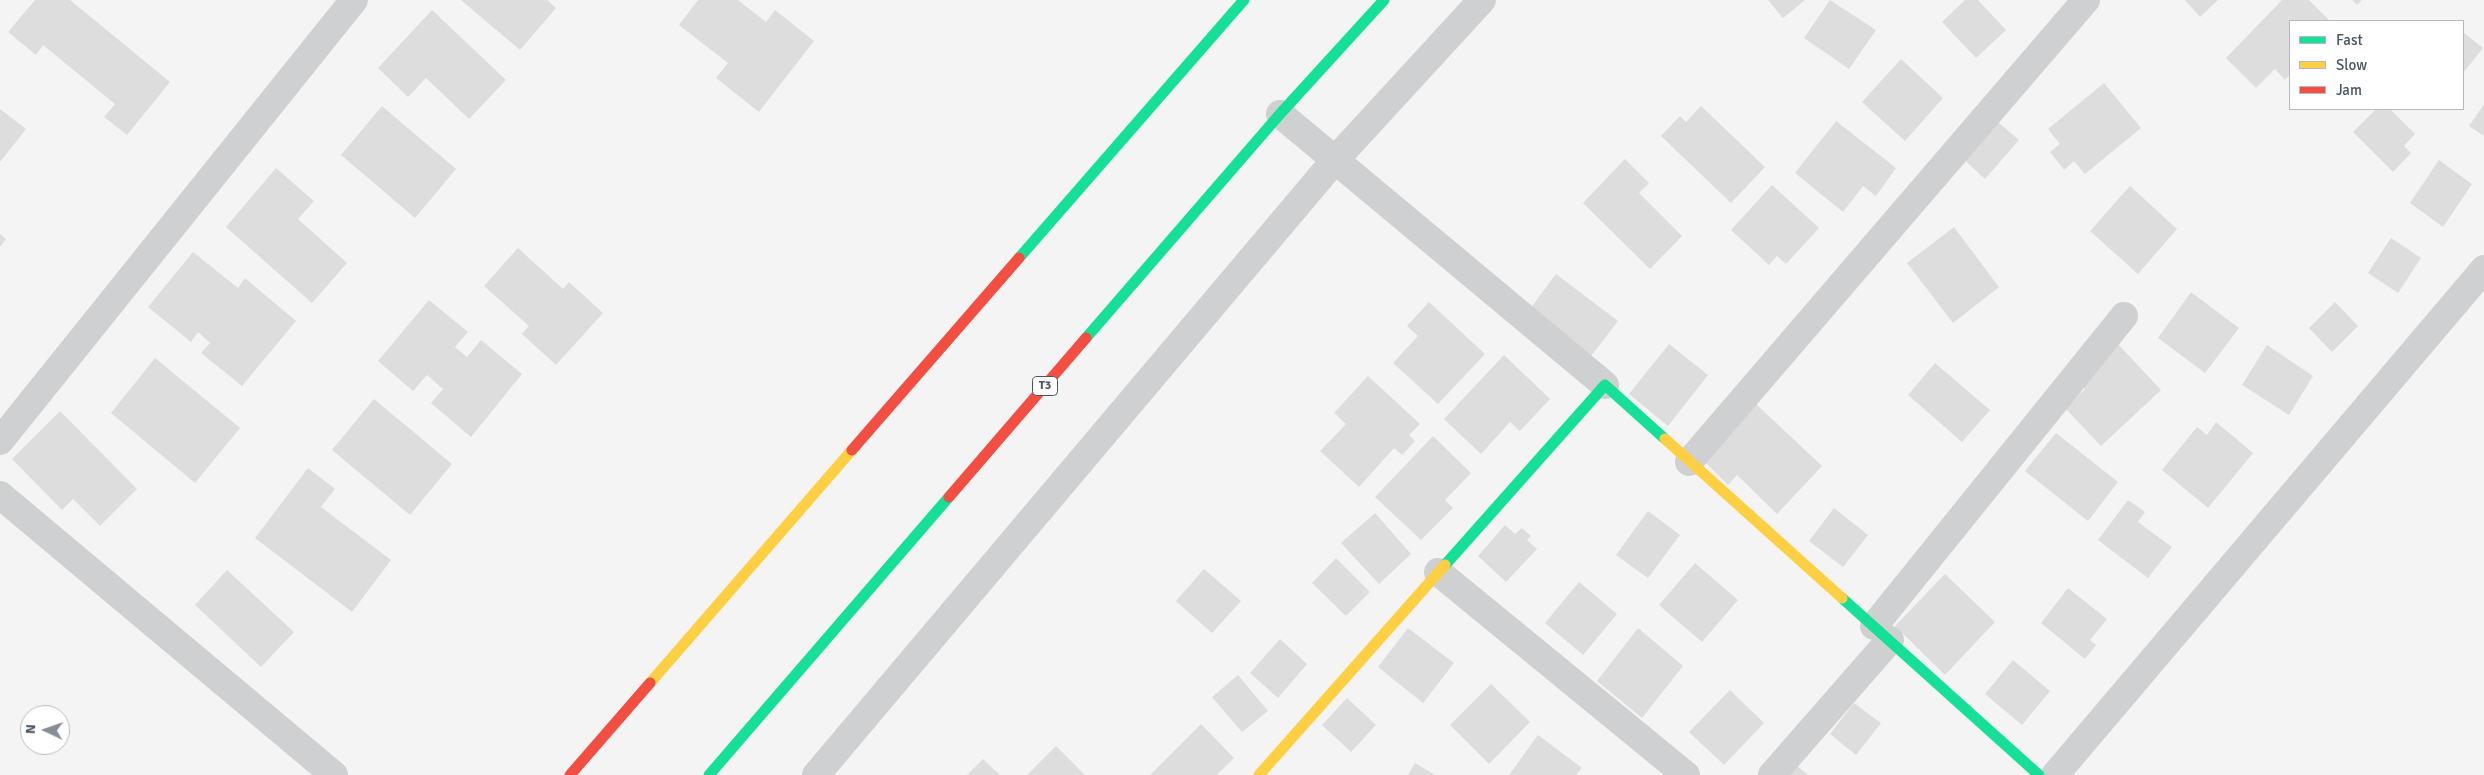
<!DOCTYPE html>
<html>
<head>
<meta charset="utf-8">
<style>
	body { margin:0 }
	#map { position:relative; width:2484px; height:775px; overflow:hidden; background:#f4f4f4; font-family:Signika,sans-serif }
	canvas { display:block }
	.legend { position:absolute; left:2289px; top:20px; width:175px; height:90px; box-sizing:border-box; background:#fff; border:1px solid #b7bbc0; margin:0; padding:6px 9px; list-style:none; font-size:15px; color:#4a5661 }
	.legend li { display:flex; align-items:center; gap:10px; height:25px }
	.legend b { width:25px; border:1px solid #b7bbc0 }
	.north { position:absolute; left:20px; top:705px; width:50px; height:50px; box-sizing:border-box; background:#fff; border:1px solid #b7bbc0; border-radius:50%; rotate:273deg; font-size:14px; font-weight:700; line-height:20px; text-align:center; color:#4a5661 }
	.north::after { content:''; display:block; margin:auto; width:18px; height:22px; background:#868d94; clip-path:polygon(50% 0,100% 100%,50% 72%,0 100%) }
</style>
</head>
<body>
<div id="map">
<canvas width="2484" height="775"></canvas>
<ul class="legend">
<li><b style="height:6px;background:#16e098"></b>Fast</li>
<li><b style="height:6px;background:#ffcf43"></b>Slow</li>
<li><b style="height:6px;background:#f24e42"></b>Jam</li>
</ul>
<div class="north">N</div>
</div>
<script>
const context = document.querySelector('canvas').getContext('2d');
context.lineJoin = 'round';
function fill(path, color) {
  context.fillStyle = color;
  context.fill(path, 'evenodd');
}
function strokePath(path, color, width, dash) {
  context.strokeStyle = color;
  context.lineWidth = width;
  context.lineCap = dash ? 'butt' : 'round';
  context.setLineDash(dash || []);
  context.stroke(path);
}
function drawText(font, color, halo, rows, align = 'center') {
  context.font = font + ' Signika,sans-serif';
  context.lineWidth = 4.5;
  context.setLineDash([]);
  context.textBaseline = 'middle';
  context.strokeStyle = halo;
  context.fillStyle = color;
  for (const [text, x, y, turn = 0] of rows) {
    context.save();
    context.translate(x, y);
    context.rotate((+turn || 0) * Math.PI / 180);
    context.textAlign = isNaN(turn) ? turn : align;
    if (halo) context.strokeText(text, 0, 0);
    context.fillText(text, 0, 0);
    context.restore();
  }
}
const building = new Path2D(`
	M35,0H70L170,82L127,135L104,117L115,104L43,45L36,55L8,32Z
	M461,0H547L556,8L520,50Z
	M698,0H738L766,22L775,10L814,41L759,112L716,78L728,63L679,25Z
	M1768,0H1805L1783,18Z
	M1830,0L1876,30L1849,69L1804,38Z
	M1965,0H1978L2006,30L1976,58L1942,22Z
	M2185,0H2218L2200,17Z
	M2282,0H2309L2329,20L2290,21V74L2285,80L2275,69L2256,88L2226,58Z
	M2352,0H2362L2357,5Z
	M432,10L506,80L469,119L426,78L408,97L378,68Z
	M2463,32L2483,48L2463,73Z
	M1901,59L1943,98L1905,141L1862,102Z
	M2104,83L2141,128L2085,174L2074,161L2064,170L2050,152L2060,144L2048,129Z
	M2484,104V136L2469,126Z
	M382,106L456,169L415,218L341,155Z
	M1701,106L1765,167L1731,203L1661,136L1680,116L1686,122Z
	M0,109L26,129L0,162Z
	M2376,109H2390L2415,134L2404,146L2411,153L2393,172L2353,132Z
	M1992,117L2019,140L1985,179L1959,155Z
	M1836,121L1896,168L1876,196L1863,186L1843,212L1795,173Z
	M1625,159L1649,183L1639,193L1682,236L1650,269L1583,203Z
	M2439,160L2472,184L2443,227L2410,203Z
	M276,168L314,201L298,219L347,263L312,303L226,227Z
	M1772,185L1819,228L1786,264L1777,256L1769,265L1731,230Z
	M2130,186L2177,229L2138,274L2090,231Z
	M1954,227L1999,287L1953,323L1907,263Z
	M0,234L6,239L0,247Z
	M2391,238L2421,258L2398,293L2368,273Z
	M518,248L563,289L569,282L603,313L556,365L522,334L529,326L484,286Z
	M193,252L238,288L245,278L296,321L242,386L201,353L210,343L198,332L191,342L148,307Z
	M1556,274L1618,321L1591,356L1530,309Z
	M2191,292L2239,328L2205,373L2158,338Z
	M429,300L468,332L455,347L467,357L481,340L522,374L471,437L431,403L443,389L427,375L413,391L378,361Z
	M1429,302L1485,354L1438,404L1393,363L1418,336L1407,326Z
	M2335,302L2358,326L2332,352L2309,328Z
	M2116,342L2161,390L2101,446L2065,408L2085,389L2076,380Z
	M1669,344L1708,375L1668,426L1629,394Z
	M2267,345L2313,376L2289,415L2242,385Z
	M1504,355L1550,399L1520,431L1510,422L1481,454L1444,419Z
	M155,358L240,428L195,483L111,413Z
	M1935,363L1990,410L1962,442L1908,395Z
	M1368,376L1420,424L1409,435L1415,441L1402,455L1394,448L1359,487L1320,451L1346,424L1334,413Z
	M374,399L452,464L410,515L332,450Z
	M1755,403L1822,466L1777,514L1737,475L1728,485L1702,459Z
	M60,411L137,489L100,526L73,499L62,510L12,459Z
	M2216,422L2253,453L2208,508L2162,470L2197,427L2207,435Z
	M2056,433L2118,482L2088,521L2025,471Z
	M1433,436L1471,473L1445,500L1453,508L1421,540L1375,497Z
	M308,468L335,489L321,507L391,560L352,612L255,538Z
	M2128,500L2145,512L2138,522L2172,547L2148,578L2098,540Z
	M1834,508L1868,535L1843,567L1809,541Z
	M1648,511L1680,535L1648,578L1616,555Z
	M1375,513L1411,554L1379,584L1341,543Z
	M1505,525L1515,534L1522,528L1531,536L1527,540L1537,549L1506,582L1478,556Z
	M1336,558L1370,592L1346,616L1312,583Z
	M1695,563L1738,600L1702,642L1659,605Z
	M1204,569L1241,601L1212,633L1176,601Z
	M227,570L294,632L261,667L195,605Z
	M1945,574L1995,622L1945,675L1895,626Z
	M1579,582L1617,614L1583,655L1545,623Z
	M2068,588L2107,619L2090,640L2096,645L2085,659L2041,623Z
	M1408,628L1454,663L1423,703L1378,667Z
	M1638,628L1683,666L1642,718L1597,681Z
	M1280,639L1307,664L1278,698L1250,673Z
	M2013,660L2050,691L2022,725L1985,694Z
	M1238,675L1268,711L1242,732L1212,697Z
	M1491,684L1530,722L1489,764L1450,725Z
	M1730,690L1764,723L1724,765L1689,732Z
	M1347,698L1376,725L1351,752L1322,725Z
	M1854,703L1881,723L1856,755L1830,734Z
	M1201,724L1234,758L1217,775H1150Z
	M1538,735L1582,768L1576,775H1509Z
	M1056,746L1085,775H1027Z
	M983,759L1000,775H967Z
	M1415,763L1435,775H1408Z
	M1796,765L1808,775H1788Z`);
const street = new Path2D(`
	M1280,114L1605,385
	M0,441L354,0
	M1689,462L2086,0
	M0,495L334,775
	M1438,572L1686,775
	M1874,626L2124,316
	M816,775L1335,160L1482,0
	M1772,775L1890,640
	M2055,775L2484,269`);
const fast = new Path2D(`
	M1019,258L1244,0
	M1086,338L1280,114L1384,0
	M1445,565L1605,385L1665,439
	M1842,598L2039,775
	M709,775L949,497`);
const slow = new Path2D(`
	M1665,439L1842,598
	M650,683L852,450
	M1259,775L1445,565`);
const jam = new Path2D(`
	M852,450L1019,258
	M949,497L1086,338
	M570,775L650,683`);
const shields = [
	[1045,386,25]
];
const shieldNames = [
	["T3",1045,386]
];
fill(building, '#ddddde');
strokePath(street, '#ced0d2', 28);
strokePath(fast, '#16e098', 11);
strokePath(slow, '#ffcf43', 11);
strokePath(jam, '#f24e42', 11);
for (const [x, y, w] of shields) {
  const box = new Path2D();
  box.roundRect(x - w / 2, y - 9.5, w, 19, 4);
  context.fillStyle = '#fff';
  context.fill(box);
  strokePath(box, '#4a5661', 1);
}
drawText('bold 12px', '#4a5661', null, shieldNames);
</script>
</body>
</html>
